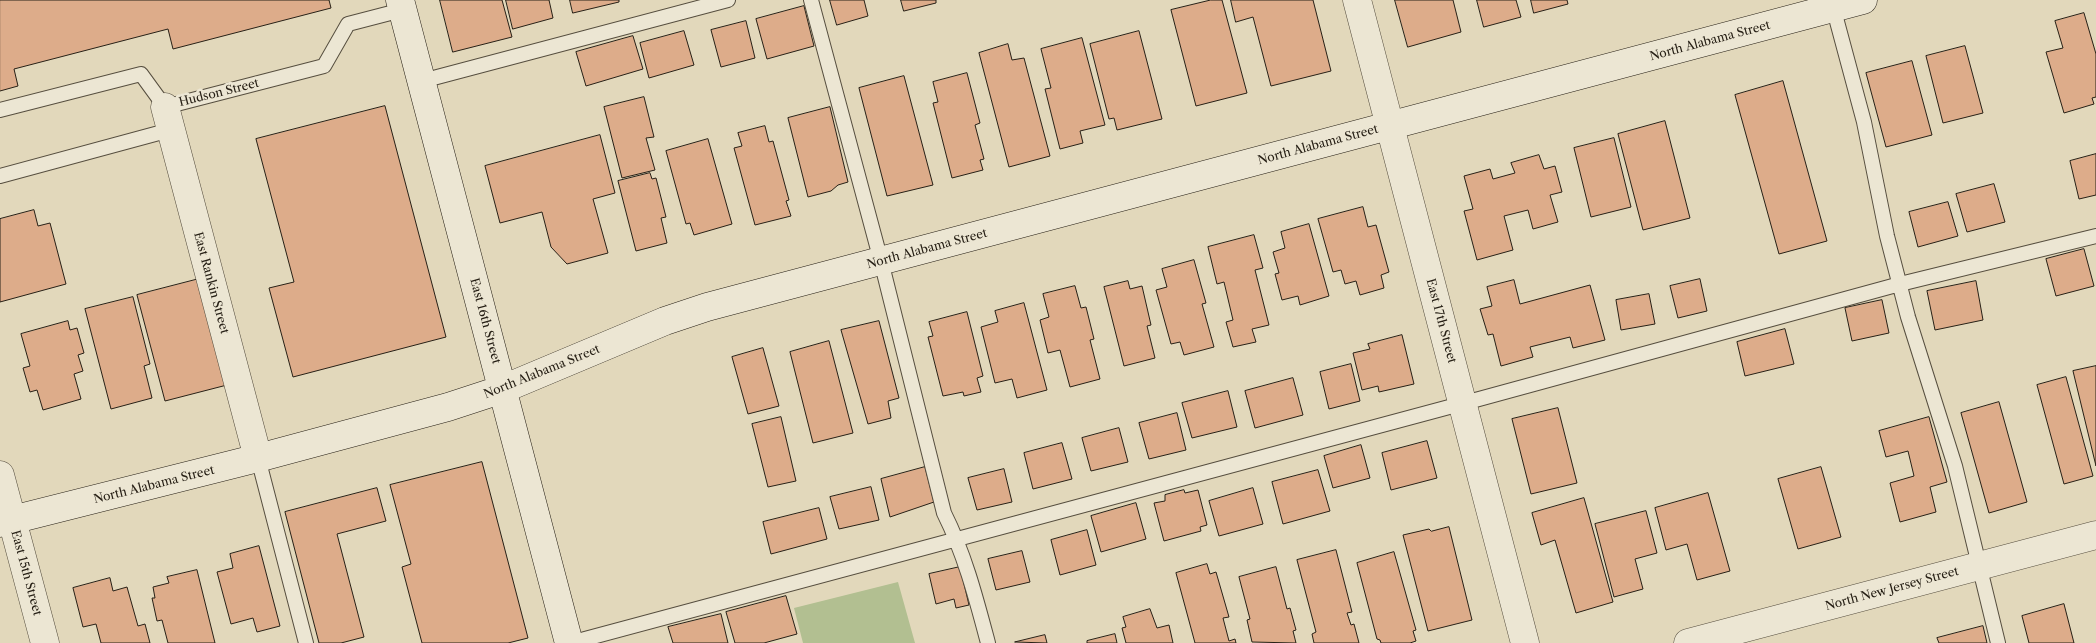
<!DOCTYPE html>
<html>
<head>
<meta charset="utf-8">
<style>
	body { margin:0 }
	canvas { display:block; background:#e2d8bb }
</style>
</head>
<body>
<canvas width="2096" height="643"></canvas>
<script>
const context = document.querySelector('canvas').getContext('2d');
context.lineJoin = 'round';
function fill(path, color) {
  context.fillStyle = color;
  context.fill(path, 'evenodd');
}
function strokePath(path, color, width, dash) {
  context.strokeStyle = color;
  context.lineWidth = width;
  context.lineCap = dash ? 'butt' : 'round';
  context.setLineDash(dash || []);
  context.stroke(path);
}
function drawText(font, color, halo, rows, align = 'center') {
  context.font = font + ' "Libre Caslon Text",serif';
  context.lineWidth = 5;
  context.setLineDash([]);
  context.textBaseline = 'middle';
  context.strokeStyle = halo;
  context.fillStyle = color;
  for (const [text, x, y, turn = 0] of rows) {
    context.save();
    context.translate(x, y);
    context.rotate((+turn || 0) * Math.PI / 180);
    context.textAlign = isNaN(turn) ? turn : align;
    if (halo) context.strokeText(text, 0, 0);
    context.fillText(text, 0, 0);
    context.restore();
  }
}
const green = new Path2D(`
	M898,582L915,643H803L794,608Z`);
const building = new Path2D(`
	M0,0H329L331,8L173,49L168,29L14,69L18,86L0,91Z
	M440,0H502L512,37L453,52Z
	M506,0H549L553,18L513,29Z
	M570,0H619V2L573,13Z
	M830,0H864L868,16L837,25Z
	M901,0H936V3L904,11Z
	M1211,0H1222L1247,93L1196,106L1171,10Z
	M1231,0H1313L1331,71L1271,86L1253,17L1236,22Z
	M1395,0H1453L1461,32L1408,47Z
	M1477,0H1516L1521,17L1484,27Z
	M1531,0H1567L1568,4L1534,13Z
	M804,6L814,46L767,59L756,19Z
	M2084,13L2096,54V97L2092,98L2094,104L2064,113L2046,52L2063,48L2055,21Z
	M746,21L755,58L721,67L711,30Z
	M684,31L694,65L649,78L640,43Z
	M1139,31L1162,119L1117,130L1114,118L1109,119L1090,44Z
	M633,36L643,69L586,86L576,52Z
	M1082,38L1105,125L1080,131L1083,143L1060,149L1045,89L1051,88L1041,49Z
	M1008,44L1012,60L1024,58L1050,156L1009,167L979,53Z
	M1965,46L1983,113L1943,123L1926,56Z
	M1912,61L1932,135L1886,147L1866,73Z
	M967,73L980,123L975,125L984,159L980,160L983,170L952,178L933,103L938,102L933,82Z
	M904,76L933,185L887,196L859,88Z
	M1783,81L1827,241L1779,254L1735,95Z
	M644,97L654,137L646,138L655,170L622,178L604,107Z
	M385,106L446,337L293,377L269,288L294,282L256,139Z
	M830,107L848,182L838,185L831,191L808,197L788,118Z
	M1665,121L1690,218L1643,230L1618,134Z
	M765,126L769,142L773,141L789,200L786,201L791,216L755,225L734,148L742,146L738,133Z
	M600,135L615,193L593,199L608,253L567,264L551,247L542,212L500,223L485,166Z
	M1614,138L1631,207L1591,217L1574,148Z
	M708,139L732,224L694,235L690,223L686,224L666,151Z
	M2096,154V195L2079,199L2070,161Z
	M1539,155L1544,169L1555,166L1562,192L1550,195L1558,222L1533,229L1528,210L1504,216L1513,250L1477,260L1464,211L1473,209L1464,176L1490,169L1493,179L1515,173L1511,163Z
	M650,173L652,179L656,178L666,217L661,218L667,243L636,251L618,181Z
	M1994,184L2005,222L1967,232L1956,194Z
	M1948,202L1958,236L1918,247L1909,212Z
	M1363,207L1368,227L1376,225L1389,272L1381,275L1384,288L1360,295L1356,281L1345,284L1341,270L1333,272L1318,219Z
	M34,210L38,226L50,223L66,284L0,302V219Z
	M1309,224L1329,296L1300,305L1298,296L1282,300L1275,274L1279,273L1273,252L1285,248L1281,232Z
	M1254,235L1263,268L1255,270L1269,325L1252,329L1256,342L1233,347L1226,322L1233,320L1224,282L1217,284L1208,247Z
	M2084,249L2094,286L2056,296L2046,259Z
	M1194,260L1206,303L1202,304L1214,347L1184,355L1180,342L1171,344L1156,290L1167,287L1162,269Z
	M199,279L227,385L165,401L137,295Z
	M1700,279L1707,311L1678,318L1670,286Z
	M1514,280L1520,304L1590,285L1605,340L1573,348L1570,337L1530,347L1533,357L1501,366L1493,334L1488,335L1480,309L1492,306L1487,287Z
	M1128,281L1130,289L1142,286L1151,325L1147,326L1155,358L1124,366L1104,287Z
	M1976,281L1983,320L1935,330L1927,291Z
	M1075,286L1081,308L1086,307L1094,339L1090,340L1100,379L1070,387L1060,350L1048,353L1040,320L1049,317L1043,294Z
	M1649,294L1655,324L1621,330L1616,300Z
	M133,297L150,364L144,366L152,398L111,409L85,309Z
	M1882,300L1889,333L1852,341L1845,308Z
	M1024,303L1047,390L1017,398L1012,379L995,383L981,327L998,322L995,311Z
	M967,312L983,376L977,378L981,392L964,396L963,392L943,396L928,337L933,336L929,322Z
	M68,321L70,330L77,328L84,353L78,355L83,371L74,374L81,399L43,410L37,390L30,392L23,368L30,366L21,334Z
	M879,321L899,398L888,401L891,418L868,424L841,330Z
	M1785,329L1794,364L1745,376L1737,342Z
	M1402,335L1414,384L1379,392L1378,386L1362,390L1353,353L1370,349L1368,344Z
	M829,341L853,433L813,443L790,352Z
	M763,348L779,406L748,414L732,357Z
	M1351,364L1360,401L1329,409L1320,372Z
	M2096,366V466L2073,371Z
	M2066,377L2093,476L2064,484L2037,385Z
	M1293,378L1303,415L1255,428L1245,391Z
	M1228,391L1237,427L1192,438L1182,403Z
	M1999,402L2027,502L1989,513L1961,413Z
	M1558,408L1577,483L1531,494L1512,419Z
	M1177,413L1186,450L1149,459L1139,423Z
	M781,417L796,481L768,487L752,424Z
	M1929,417L1947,482L1930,487L1936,512L1900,522L1890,483L1914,476L1908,451L1886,457L1879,431Z
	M1119,428L1128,462L1091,471L1082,438Z
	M1427,441L1437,478L1391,490L1382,453Z
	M1062,443L1072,479L1033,489L1024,453Z
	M1361,445L1370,478L1333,488L1324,456Z
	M482,462L528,638L508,643H422L402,567L411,564L390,485Z
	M925,467L934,502L890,517L881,479Z
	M1821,467L1841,537L1798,549L1778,479Z
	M1004,469L1012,502L977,510L968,478Z
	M1318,470L1330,511L1283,524L1272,482Z
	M871,487L879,520L839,529L830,497Z
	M377,488L386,521L337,534L364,637L341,643H319L285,512Z
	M1253,488L1263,524L1219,536L1209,501Z
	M1184,490L1185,493L1198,490L1207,525L1200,527L1201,531L1164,541L1154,503L1165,501V495Z
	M1708,493L1730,571L1697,580L1687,544L1666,550L1655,508Z
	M1584,498L1613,602L1576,613L1555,540L1541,545L1532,513Z
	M1136,503L1146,539L1101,552L1091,516Z
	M819,508L827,539L771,554L763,522Z
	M1646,511L1657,553L1635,559L1643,589L1614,597L1595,524Z
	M1449,527L1472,620L1428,631L1403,535L1429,529L1431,531Z
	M1087,530L1096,565L1060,575L1051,540Z
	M259,546L280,626L257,632L253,618L231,624L217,572L233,568L230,554Z
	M1336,550L1352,612L1347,613L1351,625L1354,624L1359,643H1314L1312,634L1316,632L1297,560Z
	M1022,551L1030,582L996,590L988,559Z
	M1394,552L1416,630L1413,631L1416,641L1410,643H1381L1380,640L1377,639L1357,563Z
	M1207,564L1210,574L1216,572L1229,617L1223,618L1229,641L1235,639L1236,643H1195L1176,573Z
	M960,567L969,605L956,608L954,599L936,604L929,574Z
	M1276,567L1287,609L1290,608L1296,630L1293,631L1296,643L1252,642L1247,620L1250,619L1239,577Z
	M197,570L215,643H168L162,620L157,621L152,598H155L153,587L169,583L167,577Z
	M110,578L113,591L127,587L138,626L145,624L150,643H101L96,624L83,627L73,588Z
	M786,596L797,634L764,643H735L726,612Z
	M2064,604L2074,643H2029L2022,616Z
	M1150,609L1157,628L1169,625L1173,643H1126L1122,628L1126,627L1123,617Z
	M721,614L728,643H673L668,627Z
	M1983,626L1987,643H1939L1937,638Z
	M1115,634L1117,643H1087V641Z
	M1045,635L1047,643L1015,642Z`);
const lane = new Path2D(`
	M811,0L881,261L944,513C965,555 976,598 988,643
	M1832,3L1864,122L1887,236L1908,317L1955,466L1998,643
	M422,81L728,0
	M0,110L141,74L165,107L324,66L348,24L402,10
	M0,176L170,130
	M258,458L306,643
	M570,643L1479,399L1900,284L2096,236`);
const street = new Path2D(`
	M1357,0L1525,643
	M165,107L258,458
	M0,475L45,643
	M1688,643L2096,535`);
const secondary = new Path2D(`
	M400,0L569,643
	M0,523L258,458L448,407L503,389L665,321L707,307L1863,0`);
const streetNames = [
	["North Alabama Street",1710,41,-15],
	["Hudson Street",219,93,-14],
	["North Alabama Street",1318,145,-15],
	["North Alabama Street",927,249,-15],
	["East Rankin Street",211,283,75],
	["East 16th Street",485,321,75],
	["East 17th Street",1441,321,75],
	["North Alabama Street",542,372,-22],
	["North Alabama Street",154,485,-14],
	["East 15th Street",26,573,75],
	["North New Jersey Street",1892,589,-15]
];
fill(green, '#b2bf91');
fill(building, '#ddac8a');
strokePath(building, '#272016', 1);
strokePath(lane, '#564e3f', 16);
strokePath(street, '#564e3f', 29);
strokePath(secondary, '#272016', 29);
strokePath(lane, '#ece6d3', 14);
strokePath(street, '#ece6d3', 28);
strokePath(secondary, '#ece6d3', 28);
drawText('12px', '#272016', '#ece6d3', streetNames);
</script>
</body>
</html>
